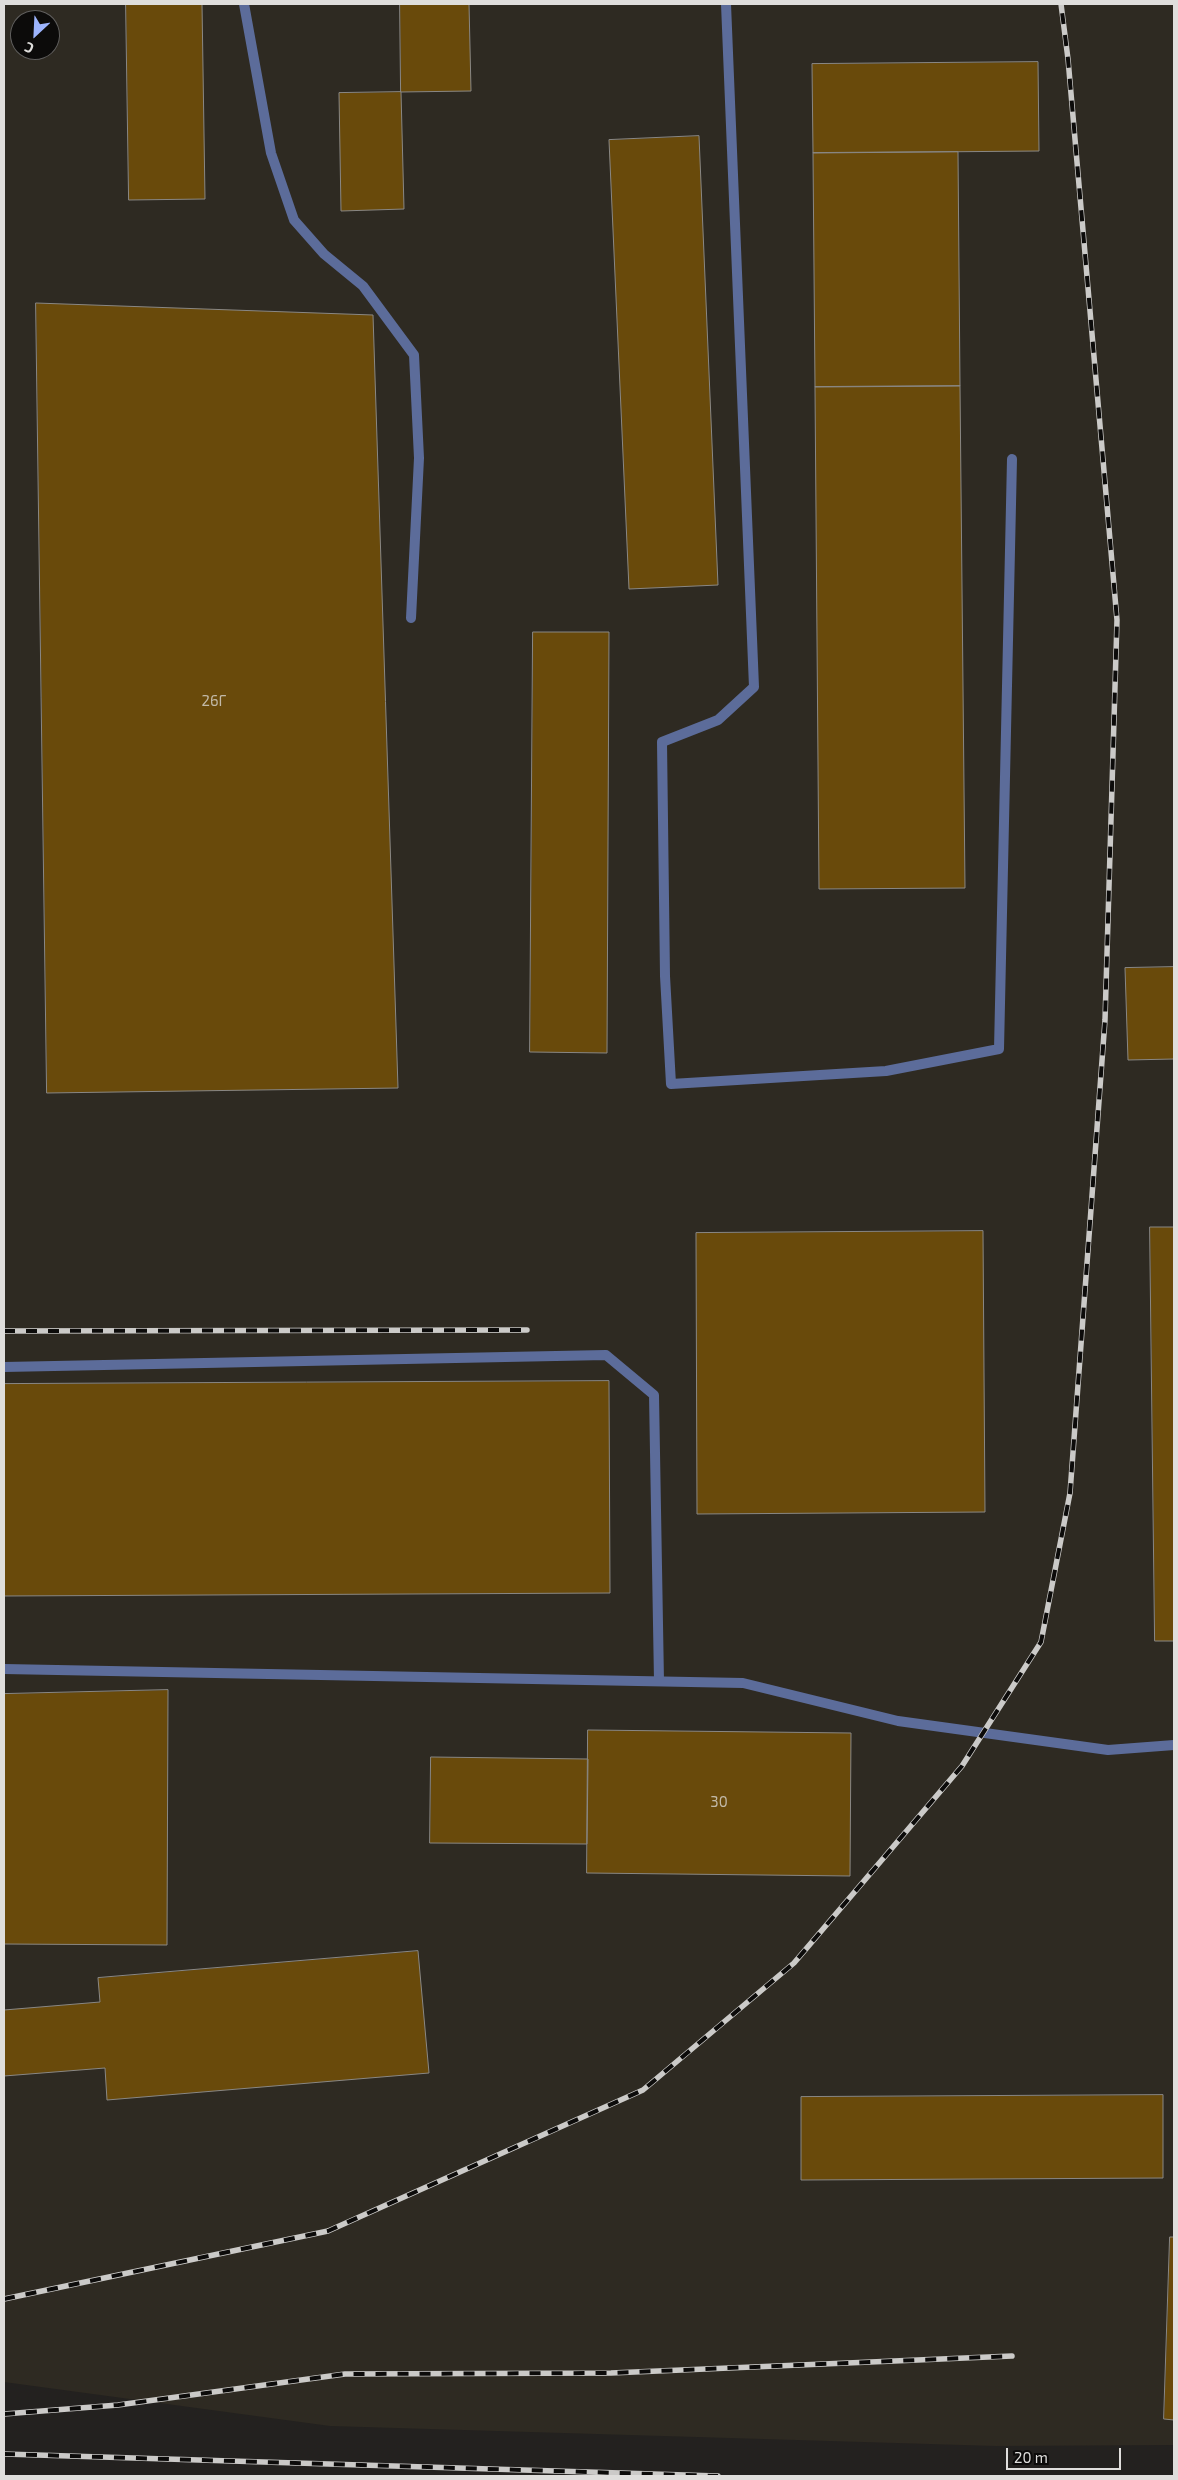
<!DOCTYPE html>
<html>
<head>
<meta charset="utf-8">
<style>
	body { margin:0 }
	#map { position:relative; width:1178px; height:2480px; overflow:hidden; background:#23211f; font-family:"Exo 2",sans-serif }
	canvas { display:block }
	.frame { position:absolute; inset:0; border:5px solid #dfdedc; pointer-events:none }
	.north { position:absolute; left:10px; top:10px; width:50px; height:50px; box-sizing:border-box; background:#0c0b0a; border:1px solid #605f5e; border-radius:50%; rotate:205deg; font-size:14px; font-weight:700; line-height:20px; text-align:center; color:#dfdedc }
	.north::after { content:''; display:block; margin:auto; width:18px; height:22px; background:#9cb4fd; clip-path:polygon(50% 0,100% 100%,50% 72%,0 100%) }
	.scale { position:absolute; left:1006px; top:2448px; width:115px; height:22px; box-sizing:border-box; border:2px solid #dfdedc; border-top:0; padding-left:6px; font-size:15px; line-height:18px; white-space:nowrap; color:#dfdedc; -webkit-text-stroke:4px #0c0b0a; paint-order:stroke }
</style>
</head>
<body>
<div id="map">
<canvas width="1178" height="2480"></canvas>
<div class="frame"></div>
<div class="north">С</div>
<div class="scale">20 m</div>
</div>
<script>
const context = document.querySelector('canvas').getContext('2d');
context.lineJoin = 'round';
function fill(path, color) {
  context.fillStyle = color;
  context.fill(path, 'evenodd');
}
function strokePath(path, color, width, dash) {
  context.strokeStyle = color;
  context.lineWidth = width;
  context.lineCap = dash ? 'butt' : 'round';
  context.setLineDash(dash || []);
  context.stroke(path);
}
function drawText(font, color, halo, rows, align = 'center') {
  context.font = font + ' "Exo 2",sans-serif';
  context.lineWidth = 4;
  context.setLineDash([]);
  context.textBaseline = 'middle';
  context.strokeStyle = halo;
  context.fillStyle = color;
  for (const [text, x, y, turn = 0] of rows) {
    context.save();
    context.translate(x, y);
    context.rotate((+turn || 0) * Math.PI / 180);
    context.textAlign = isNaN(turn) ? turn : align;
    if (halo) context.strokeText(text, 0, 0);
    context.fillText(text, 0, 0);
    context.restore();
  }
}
const built = new Path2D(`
	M4,4H1174V2445L996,2446L330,2426L4,2382ZM20,20H50V50H20Z`);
const building = new Path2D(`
	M126,4H202L205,199L129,200Z
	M400,4H469L471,91L401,92Z
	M1038,62L1039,151L813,153L812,64Z
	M401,92L404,209L341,211L339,93Z
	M699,136L718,585L629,589L609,140Z
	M958,152L960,386L815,387L813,153Z
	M36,303L373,315L398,1088L47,1093Z
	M960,386L965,888L819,889L815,387Z
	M533,632H609L607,1053L530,1052Z
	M1174,967V1059L1128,1060L1125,968Z
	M1150,1227H1174V1641H1155Z
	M983,1231L985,1512L697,1514L696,1233Z
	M609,1381L610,1593L4,1596V1384Z
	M168,1690L167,1945L4,1944V1694Z
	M588,1730L851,1733L850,1876L587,1873Z
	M431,1757L588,1759L587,1844L430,1843Z
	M418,1951L429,2073L107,2100L105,2068L4,2076V2010L100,2002L98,1978Z
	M1163,2095V2178L801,2180V2097Z
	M1170,2237H1174V2420L1164,2419Z`);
const service = new Path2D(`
	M244,4L271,153L294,220L324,254L363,286L414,355L419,458L411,618
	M726,4L754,687L718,720L662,742L665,976L671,1084L886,1071L999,1049L1012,459
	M4,1367L606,1355L654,1395L659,1681`);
const minor = new Path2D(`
	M4,1669L743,1683L898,1721L1108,1750L1174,1745`);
const rail = new Path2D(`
	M4,1331L527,1330
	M4,2299L328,2231L643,2090L794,1963L962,1766L1041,1642L1070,1493L1105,1020L1117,620L1068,59L1061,4
	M4,2414L118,2405L345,2374L611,2373L1012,2356
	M4,2454L718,2476`);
const numberNames = [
	["26Г",214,701],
	["30",719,1802]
];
fill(built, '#2e2a22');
fill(building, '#694a0b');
strokePath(building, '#898784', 1);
strokePath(service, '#5c6c9a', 10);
strokePath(minor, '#5c6c9a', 10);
strokePath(rail, '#cbcac8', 5.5);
strokePath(rail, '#0c0b0a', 4, [11]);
drawText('15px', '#c2b9a8', null, numberNames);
</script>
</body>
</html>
